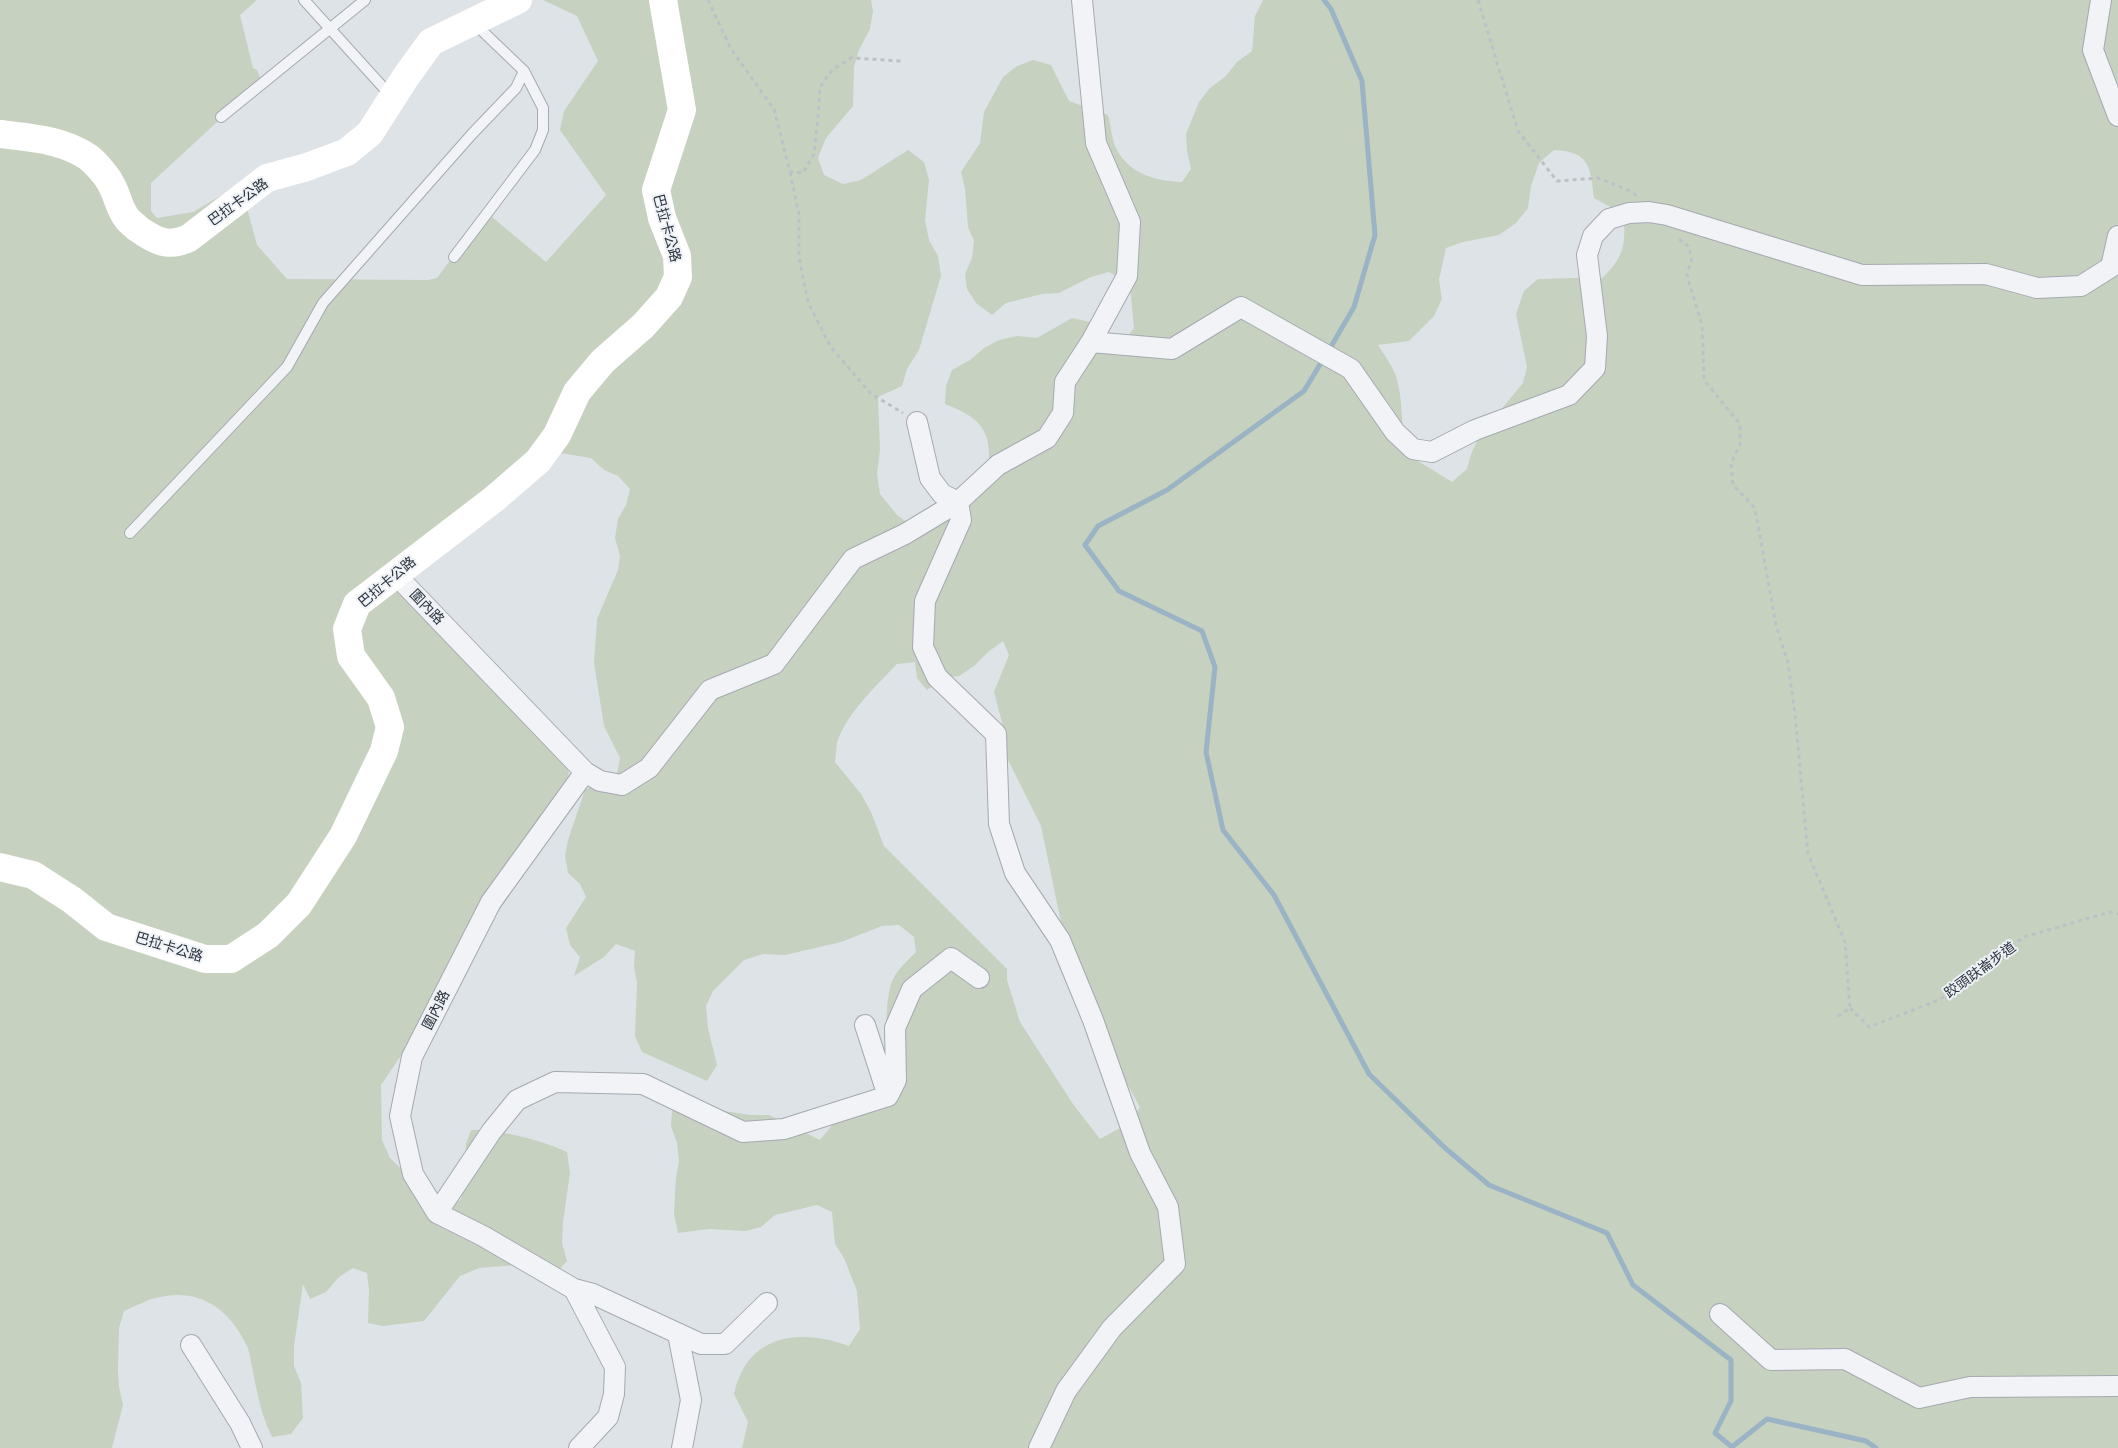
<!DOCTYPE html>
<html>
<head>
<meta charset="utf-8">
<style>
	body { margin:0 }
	canvas { display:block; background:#dee3e7 }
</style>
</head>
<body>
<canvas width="2118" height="1448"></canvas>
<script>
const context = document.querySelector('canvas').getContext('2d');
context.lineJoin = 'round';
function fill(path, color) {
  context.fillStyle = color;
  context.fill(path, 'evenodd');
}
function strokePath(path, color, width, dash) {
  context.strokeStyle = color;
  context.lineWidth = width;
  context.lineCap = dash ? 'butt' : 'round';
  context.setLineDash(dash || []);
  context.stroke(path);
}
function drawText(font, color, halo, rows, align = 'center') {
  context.font = font + ' Commissioner,"Noto Sans TC",sans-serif';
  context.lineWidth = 4;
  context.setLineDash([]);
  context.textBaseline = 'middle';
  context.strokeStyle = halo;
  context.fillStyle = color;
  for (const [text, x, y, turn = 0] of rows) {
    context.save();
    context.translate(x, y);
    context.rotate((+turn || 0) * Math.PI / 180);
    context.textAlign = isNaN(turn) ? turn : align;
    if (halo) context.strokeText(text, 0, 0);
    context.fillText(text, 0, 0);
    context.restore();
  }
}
const green = new Path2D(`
	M0,0H257L240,15L253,68L257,70L261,80L255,87L151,183V211L157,218L193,212L234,188L242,190L257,245L287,279L428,280L437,278L486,212L546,262L606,195L560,130L564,111L598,61L577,16L543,0H871L873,11L870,29L859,50L854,67L853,106L826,138L818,158L824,175L843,184L861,180L908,150L924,162L929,180L925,220L929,240L938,256L941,276L919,350L907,369L902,386L878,397L880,450L877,474L880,494L897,515L911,525L989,462C991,427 976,416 945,404L946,386L952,370L970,360L984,348L999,340L1017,336L1037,338L1072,318L1090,322L1106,334L1123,342L1134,328L1131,295L1125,281L1109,272L1091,277L1059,293L1042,294L1006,303L992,315L976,303L967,289L965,274L972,258L974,241L968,227L965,189L961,172L980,143L984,112L1003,77L1017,66L1033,60L1051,65L1069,101L1108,115C1111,126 1112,143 1118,152C1132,175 1157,181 1182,182L1191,169L1187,151L1186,134L1199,102L1210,88L1226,76L1237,62L1252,51L1255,16L1263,0H2118V1448H742L748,1422L734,1394C747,1334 799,1328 849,1346L860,1329L857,1291L844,1258L835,1244L832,1212L817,1205L775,1215L761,1227L746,1231L709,1229L678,1233L674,1214L676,1177L679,1161L677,1143L671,1126L672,1111L711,1109L750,1115H769L820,1140L843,1112L861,1102L872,1090L887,1080C887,1054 883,1000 893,979C898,969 908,960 916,952L914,937L899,925L882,926L841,942L785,955L763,954L744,960L713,991L706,1006L708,1028L717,1065L707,1081L642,1052L635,1036L637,983L634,967L635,951L616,944L604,957L574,976L580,957L570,945L566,928L586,897L580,884L568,873L565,856L568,840L585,790L617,774L620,758L604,726L594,663L597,619L618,570L620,556L615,538L618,519L626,505L630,489L618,476L604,470L591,458L534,449L486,497L379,574L556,742L567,760L569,778L550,810L537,821L527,837L511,893L381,1085L382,1140L390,1158L445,1212L461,1199L465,1180L466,1144L471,1130C498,1129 542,1140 567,1152L570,1173L563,1222L562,1243L567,1261L555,1274L517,1265L479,1268L460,1276L424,1321L383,1326L368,1323L369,1289L367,1273L353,1268L339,1277L326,1292L310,1299L303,1284L294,1346V1366L301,1383L303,1418L291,1434L272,1437C258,1409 255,1378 248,1348C246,1344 243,1339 241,1335C224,1305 195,1289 160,1297C148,1299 136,1306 124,1311L119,1328L118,1370L119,1387L123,1405L112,1448H0ZM1554,150C1590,152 1590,166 1594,198L1623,214C1627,245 1623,259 1600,280L1580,278L1538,279L1524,291L1516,314L1527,367L1523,383L1480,435L1471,454L1467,469L1452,482L1407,454C1400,429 1404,401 1396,376C1392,365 1384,355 1378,345L1409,341L1434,316L1442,299L1439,280L1446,248L1463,242L1499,235L1516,223L1528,208L1531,186L1539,163ZM1003,641L1009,655L994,692L1003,726L998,740L1041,826L1079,1009L1113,1060L1140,1107L1129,1123L1100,1139L1073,1104L1020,1022L1007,980V969L884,846L871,812L861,794L835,762C836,756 836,749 837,743C845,715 877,685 897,664L915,662L917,678L927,690L944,678L959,676L974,666L988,652Z`);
const stream = new Path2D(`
	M1324,0L1331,9L1362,81L1375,235L1354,307L1329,350
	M1324,358L1304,391L1167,490L1098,526L1085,545L1119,591L1202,631L1215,667L1206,752L1223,830L1274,895L1369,1074L1445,1148L1489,1185L1607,1233L1633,1285L1731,1360V1401L1715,1433L1732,1447L1767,1419L1866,1441L1876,1448`);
const path = new Path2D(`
	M708,0L731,49L774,109L790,172L803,173L814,154L818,118L820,87L832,70L851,58L902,61
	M1478,0L1518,131L1557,181L1598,178L1633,192L1636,196
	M790,172L799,215V258L808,302L830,346L870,393L903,413
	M1679,239L1688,246L1692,258L1687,275L1702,325L1704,380L1740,424V444L1731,464L1733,485L1755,508L1776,625L1788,663L1795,714L1808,854L1845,942L1850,1008L1835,1018
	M1850,1008L1869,1027L1939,1000L2024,937L2110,912L2118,914`);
const service = new Path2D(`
	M304,0L391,96
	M221,117L365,0
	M454,257L535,150L543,130V108L524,71L475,24
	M130,533L287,367L323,303L472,134L516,88L524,71`);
const minor = new Path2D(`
	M1082,0L1096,143L1130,222L1127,276L1091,342
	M2101,0L2093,50L2118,116
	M917,422L930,478L942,494L958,502L961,520L925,601L923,647L937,677L996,734L999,824L1015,873L1060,940L1093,1020L1140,1153L1168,1207L1175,1264L1112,1328L1066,1391L1039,1448
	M395,574L585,772L491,902L412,1057L400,1116L413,1174L437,1213L483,1236L574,1289L615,1367L614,1394L608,1417L579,1448
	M585,772L600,781L622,785L649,768L710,690L774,664L853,559L905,534L958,502L998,465L1047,438L1063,413L1065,382L1091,342L1172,349L1241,307L1351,369L1395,432L1413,449L1432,452L1475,430L1569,395L1595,368L1597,336L1587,255L1593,236L1609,219L1629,213L1649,212L1667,215L1862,275L1986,274L2037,288L2081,286L2111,267L2118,236
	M888,1096L896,1080L895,1028L912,989L951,958L979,978
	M437,1213L491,1132L517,1100L555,1082L643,1084L743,1132L784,1129L888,1096L865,1025
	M574,1289L593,1294L701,1344H725L767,1303
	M1720,1314L1771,1360L1845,1359L1919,1398L1970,1387L2118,1386
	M678,1334L691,1400L682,1448
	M191,1345L240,1423L252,1448`);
const secondary = new Path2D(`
	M0,134C30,138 62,139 88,157C96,163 108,177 112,186C118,197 119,208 126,217C129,222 133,224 137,228C155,241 168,248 189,238L267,178L307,167L347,152L370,133L405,78L431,42L518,0
	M0,867L33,875L72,900L106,927L205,959H231L268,935L299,904L343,836L384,751L390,727L381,698L351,656L347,629L357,604L494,499L538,461L557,435L577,392L603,361L643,326L669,297L678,277L677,256L662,218L656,190L682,110L663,0`);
const streetNames = [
	["巴拉卡公路",238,202,-36],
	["巴拉卡公路",667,228,75],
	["巴拉卡公路",387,582,-40],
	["圍內路",427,607,46],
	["巴拉卡公路",169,947,17],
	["跤頭趺崙步道",1980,970,-36],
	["圍內路",436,1010,-63]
];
fill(green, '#c6d1c0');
strokePath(stream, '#9ab4c6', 5);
strokePath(service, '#a4aab1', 12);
strokePath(minor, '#a4aab1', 22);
strokePath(path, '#bdc1c6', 3, [4, 4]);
strokePath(service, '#f1f3f6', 10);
strokePath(minor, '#f1f3f6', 20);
strokePath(secondary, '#fff', 28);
drawText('14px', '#28323d', '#eef1f5', streetNames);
</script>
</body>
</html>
